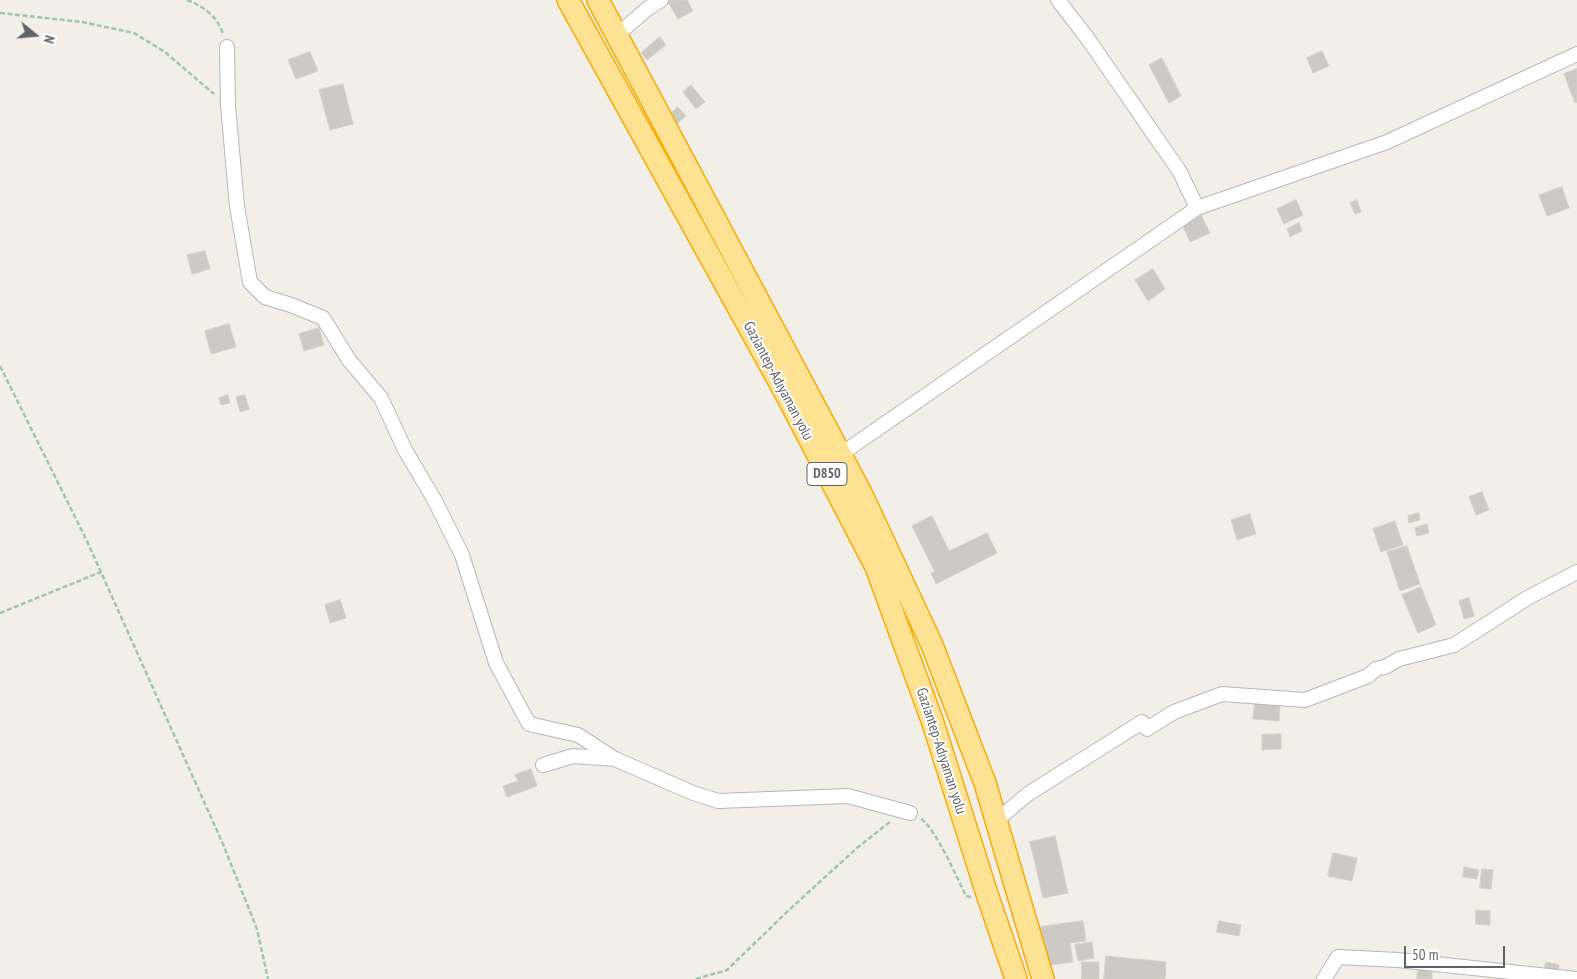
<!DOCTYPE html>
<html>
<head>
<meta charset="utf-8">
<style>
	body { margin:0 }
	#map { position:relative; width:1577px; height:979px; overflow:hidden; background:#f1efe8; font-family:"PT Sans Narrow",sans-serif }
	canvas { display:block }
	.north { position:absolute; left:10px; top:10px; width:50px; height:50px; -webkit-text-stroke:4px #fff; paint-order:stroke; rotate:107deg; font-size:14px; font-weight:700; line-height:20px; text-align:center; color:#5f6368 }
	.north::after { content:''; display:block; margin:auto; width:18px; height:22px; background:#5f6368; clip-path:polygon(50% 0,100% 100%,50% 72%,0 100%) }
	.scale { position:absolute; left:1404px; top:946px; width:101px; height:22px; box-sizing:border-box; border:2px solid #5f6368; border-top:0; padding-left:6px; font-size:15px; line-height:18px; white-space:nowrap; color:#5f6368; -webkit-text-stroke:4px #fff; paint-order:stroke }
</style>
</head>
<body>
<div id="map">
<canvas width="1577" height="979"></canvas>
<div class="north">N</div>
<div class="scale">50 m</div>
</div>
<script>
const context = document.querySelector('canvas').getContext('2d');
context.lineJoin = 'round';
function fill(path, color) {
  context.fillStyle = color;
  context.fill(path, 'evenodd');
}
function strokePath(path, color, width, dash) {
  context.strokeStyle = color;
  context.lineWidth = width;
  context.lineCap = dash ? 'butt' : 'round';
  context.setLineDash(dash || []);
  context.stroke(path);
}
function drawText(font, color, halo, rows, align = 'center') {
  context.font = font + ' "PT Sans Narrow",sans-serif';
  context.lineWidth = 4;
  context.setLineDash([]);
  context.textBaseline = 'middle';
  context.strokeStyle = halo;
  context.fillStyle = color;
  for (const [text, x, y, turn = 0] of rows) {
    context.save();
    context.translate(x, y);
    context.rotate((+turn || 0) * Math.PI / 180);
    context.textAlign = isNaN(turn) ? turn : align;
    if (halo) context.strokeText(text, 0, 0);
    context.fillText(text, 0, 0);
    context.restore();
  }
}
const building = new Path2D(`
	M671,0H687L693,11L678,19L668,2Z
	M660,37L666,45L647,60L641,53Z
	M1322,51L1329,66L1313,73L1307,58Z
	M310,52L318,71L296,79L288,60Z
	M1162,58L1181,96L1169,103L1149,65Z
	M1577,69V102L1575,103L1564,74Z
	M343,84L353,124L330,130L319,90Z
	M691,85L705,102L696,109L683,92Z
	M678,107L686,116L674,126L666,118Z
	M1562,187L1569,208L1547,216L1539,195Z
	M1296,200L1303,215L1284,224L1277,209Z
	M1357,200L1361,212L1355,214L1350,203Z
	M1201,215L1210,233L1190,242L1182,224Z
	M1299,223L1302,231L1290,237L1287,229Z
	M205,251L210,269L192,274L187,255Z
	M1153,269L1165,289L1148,301L1135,280Z
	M229,324L236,347L211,354L205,331Z
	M319,328L324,345L304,351L299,334Z
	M228,395L230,403L221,405L219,398Z
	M245,395L249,409L240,412L236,397Z
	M1482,492L1489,510L1476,515L1469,497Z
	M1419,513L1420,520L1409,523L1408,516Z
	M1250,514L1256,534L1237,540L1231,520Z
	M932,516L949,551L987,533L997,553L936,584L931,573L935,572L912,526Z
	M1395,521L1403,545L1381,552L1373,529Z
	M1427,524L1429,533L1417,536L1415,528Z
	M1407,546L1420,584L1400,591L1387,552Z
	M1421,587L1436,625L1418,633L1402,595Z
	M1469,598L1474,616L1464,619L1459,601Z
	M340,600L346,618L330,623L325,605Z
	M1255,704L1280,706L1279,721L1253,719Z
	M1281,734V749L1262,750V735Z
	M531,769L537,786L507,797L503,786L518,781L515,775Z
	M1055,836L1068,893L1043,898L1030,842Z
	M1333,853L1357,858L1352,881L1328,876Z
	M1464,867L1479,870L1477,879L1463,877Z
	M1482,869L1493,870L1491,889L1480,888Z
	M1476,910L1490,911V925L1476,924Z
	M1083,921L1086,941L1070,943L1073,962L1044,966L1039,927Z
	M1219,921L1241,925L1239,936L1217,932Z
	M1092,942L1094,958L1078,961L1075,945Z
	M1106,956L1166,962L1165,979H1104Z
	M1082,962H1099V979H1082Z
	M1546,962L1559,965L1557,974L1544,971Z
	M1418,969L1432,970V979H1417Z`);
const path = new Path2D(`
	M187,0C203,6 218,17 223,34
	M0,13L82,22L134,33L165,52L214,94
	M0,366L87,541L223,844L257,929L268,979
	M0,613L101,572
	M921,819C935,827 958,880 966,896L971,897
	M696,979L727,970L790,909L857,848L891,821`);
const minor = new Path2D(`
	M1058,0L1088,39L1180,172L1197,208
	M617,35L647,9L661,0
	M227,47L228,106L237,206L250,282L265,297L291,305L323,318L349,360L381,398L405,450L434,499L462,555L496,663L529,724L578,735L615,759
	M841,454L1197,208L1387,142L1577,54
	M543,765L573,756L615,759L693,793L718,801L848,796L910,813
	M996,821L1028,794L1142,722L1147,729L1174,712L1222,694L1305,700L1368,676L1376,669L1385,667L1399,659L1454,645L1529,597L1577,572
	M1324,979L1338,957L1398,960L1577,979`);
const highway = new Path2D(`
	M568,0L786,394L876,567L933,723L987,894L1016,979
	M598,0L861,493L932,645L985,783L1043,979`);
const shields = [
	[827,474,40]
];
const shieldNames = [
	["D850",827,474]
];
const streetNames = [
	["Gaziantep-Adıyaman yolu",778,381,62],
	["Gaziantep-Adıyaman yolu",941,751,72]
];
fill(building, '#cccac5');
strokePath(building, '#d6d1c6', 1);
strokePath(minor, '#b5b8bc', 16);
strokePath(highway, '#f9ab00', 24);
strokePath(path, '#9cc7a9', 2.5, [5, 2.5]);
strokePath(minor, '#fff', 14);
strokePath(highway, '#fde293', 21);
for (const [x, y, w] of shields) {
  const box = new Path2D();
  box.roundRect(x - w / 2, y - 11.5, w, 23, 4);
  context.fillStyle = '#fff';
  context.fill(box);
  strokePath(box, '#5f6368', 1);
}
drawText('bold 14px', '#5f6368', null, shieldNames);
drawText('15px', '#5f6368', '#fff', streetNames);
</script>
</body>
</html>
